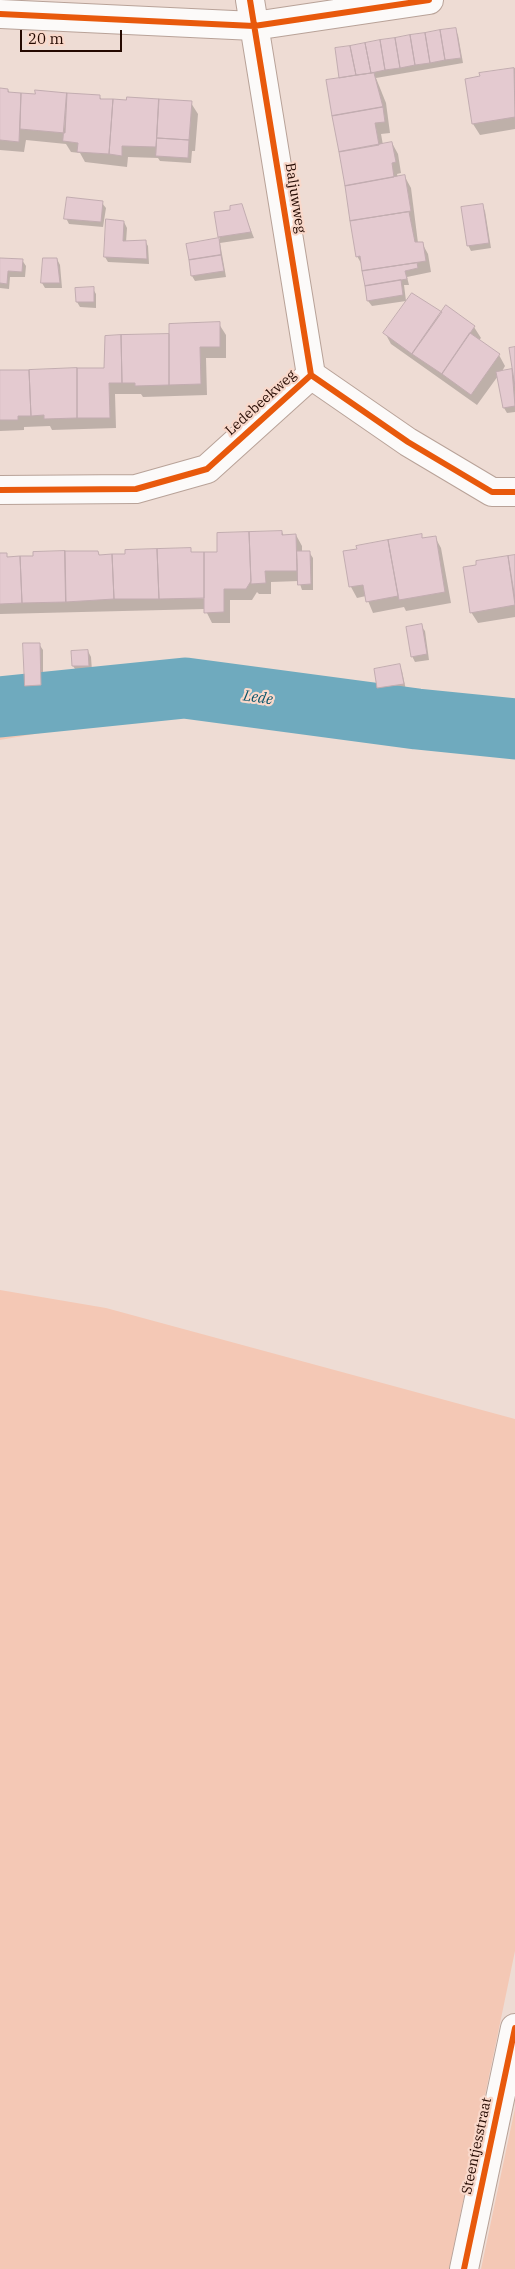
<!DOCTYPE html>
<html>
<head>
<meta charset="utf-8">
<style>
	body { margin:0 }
	#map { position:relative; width:515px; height:2269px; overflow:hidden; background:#eedcd4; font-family:"IBM Plex Serif",serif }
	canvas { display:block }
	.scale { position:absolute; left:20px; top:30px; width:102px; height:22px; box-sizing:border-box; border:2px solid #240900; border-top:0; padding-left:6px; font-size:15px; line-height:18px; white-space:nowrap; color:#240900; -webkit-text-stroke:4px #f9d8ca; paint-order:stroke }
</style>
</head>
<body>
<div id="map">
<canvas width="515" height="2269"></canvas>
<div class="scale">20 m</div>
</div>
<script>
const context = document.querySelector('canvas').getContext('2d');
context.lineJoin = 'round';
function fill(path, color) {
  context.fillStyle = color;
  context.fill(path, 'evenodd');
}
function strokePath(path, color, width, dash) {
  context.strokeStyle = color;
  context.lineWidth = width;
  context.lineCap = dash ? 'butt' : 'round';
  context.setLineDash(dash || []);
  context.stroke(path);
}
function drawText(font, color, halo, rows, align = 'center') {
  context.font = font + ' "IBM Plex Serif",serif';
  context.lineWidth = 4.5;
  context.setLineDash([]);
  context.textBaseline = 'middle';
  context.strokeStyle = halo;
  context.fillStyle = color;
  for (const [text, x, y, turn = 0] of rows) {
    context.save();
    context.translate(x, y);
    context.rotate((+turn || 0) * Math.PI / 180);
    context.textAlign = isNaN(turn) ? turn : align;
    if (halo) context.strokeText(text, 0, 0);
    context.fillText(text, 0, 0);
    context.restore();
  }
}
const green = new Path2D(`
	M183,699L232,702L486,737V752L256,716L166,711L0,740V719L63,710Z
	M0,1290L106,1308L515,1419V1951L449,2269H0Z
	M515,2108V2269H481Z`);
const shadow = new Path2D(`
	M455,29L458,35L463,63L376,78L386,103L390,133L381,134L383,145L392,143L398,154L401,173L397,174L398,178L405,177L411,188L418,243H422L428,254L431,272L407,277L409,285H404L406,301L372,306L368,301L362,265L357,256L328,81L341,79V78Z
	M515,68V129L480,135L473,124L466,80L481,77V74Z
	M0,89L8,90L10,93L36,95L99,96L102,100L127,102L128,98L191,103L198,114L195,151H192L191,163L160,161L158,158L128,157L127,167L85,162L80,153L71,152L66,144L26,140L24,152L0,150Z
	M102,203L106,208L103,227L69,224L66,218Z
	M241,205L254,238L220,243L226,277L195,281L192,276L187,245L220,239L219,237L232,211Z
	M482,205L485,211L491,248L471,251L468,245Z
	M124,222L127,228L126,242L145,241L148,246L149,264L108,262L105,257Z
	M0,259L22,260L26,266L25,277H10L9,289L0,288Z
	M57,259L60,265L62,288H45L42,283Z
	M93,289L96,294V308L80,307L77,302Z
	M442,314L474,327L481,338L479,340L499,355L505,366L501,373L512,371L514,376L515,348V412L507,413L504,408L498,376L477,405L391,344L385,333Z
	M219,324L226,335V358H206L207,395L143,397L141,394H115L116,428L52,430L50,426L24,427V430L0,431V371L106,369L170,335Z
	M282,532L284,536L296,535L302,546V552H309L313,558V590H302L299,581L271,582V594H259L257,592L252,600H230V623H212L205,609L0,614V554H6L8,558L98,552L100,556L190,550L192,553H218Z
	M421,536L423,539L435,537L441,548L451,603L406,611L404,607L373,613L366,596L357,598L351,587L345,552L359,550L358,547Z
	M515,556V617L478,623L471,612L477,562Z
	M421,626L425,631L429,660L415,662L412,656Z
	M39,644L43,650V690L29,691L26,685Z
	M88,651L91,657L92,671L77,672L73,666V652Z
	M399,665L402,671L406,690L382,694L378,688L375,670Z`);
const river = new Path2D(`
	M0,707L185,688L417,719L515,729`);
const building = new Path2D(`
	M456,28L461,58L445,60L440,30Z
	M440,30L445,60L430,63L425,33Z
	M425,33L430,63L415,65L410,35Z
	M410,35L415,65L400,68L395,38Z
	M395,38L400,68L385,70L380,40Z
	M380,40L385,70L371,73L365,43Z
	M365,43L371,73L356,75L350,46Z
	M350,46L356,75L339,78L335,48Z
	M514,68L515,117L472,124L465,79L480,76L479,73Z
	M374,73L383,107L332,116L326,80Z
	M0,88L8,89V92L21,93L19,142L0,140Z
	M35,90L67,93L65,133L20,129L21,93L35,94Z
	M67,93L100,95V99H113L109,154L77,152L78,143L63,141Z
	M127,97L159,99L156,147L122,146V156L109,154L113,99L126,100Z
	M159,99L192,101L189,140L157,138Z
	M383,107L385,122L375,123L379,145L339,152L332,116Z
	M157,138L189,140L188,158L156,156Z
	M392,142L396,162L392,163L394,177L345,186L339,152Z
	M405,175L411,211L350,221L345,186Z
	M67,197L103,201L101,222L64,219Z
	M242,204L251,232L218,237L214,212L230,210V206Z
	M483,204L489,243L467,246L461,207Z
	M409,212L415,242H423L426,261L362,271L360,256L356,257L350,221Z
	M106,219L124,221L123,241L146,240L147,259L104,257Z
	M219,238L221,255L189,260L186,244Z
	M221,255L224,271L191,276L189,260Z
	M0,258L23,259L22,272L8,271L7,284L0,283Z
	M43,258H57L60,283H41Z
	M417,263L418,268L405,271L407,279L365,286L362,271Z
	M401,280L403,295L367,301L365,286Z
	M94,287V302H76L75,288Z
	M412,293L442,312L412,354L383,333Z
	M446,305L475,326L442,374L412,354Z
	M220,322V347H200L201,384L169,385V324Z
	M470,333L500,354L471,395L442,374Z
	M169,334V385L135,386V383H122L121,335Z
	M121,335L122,383H109L110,418H77V368H104L105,336Z
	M515,347V387L509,348Z
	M77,368V418L44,419V415L31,416L29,370Z
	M512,369L515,406L503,408L496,372Z
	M0,370H29L31,416H18V420H0Z
	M282,531V535L296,534L297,571H265L266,583L251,584L249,532Z
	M249,532L251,581L246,589H224V612L204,613V552H217V533Z
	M422,534V538L436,536L445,592L399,600L388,540Z
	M388,540L398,596L366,602L363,585L349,587L343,551L357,549L356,546Z
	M191,548V552H204V598L159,599L157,549Z
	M157,549L159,599H114L112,554H125V550Z
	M65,551H98L99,555L112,554L114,599L66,602Z
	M65,551L66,602L22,603L20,556H33V552Z
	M297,551H310L311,584L298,585Z
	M0,553H7V557L20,556L22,603L0,604Z
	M515,555V599L508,556Z
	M508,556L515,605L470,613L463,567L476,565V561Z
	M422,624L427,654L411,657L406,627Z
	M23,643H40L41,685L25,686Z
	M88,650L89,666H72L71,651Z
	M400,664L404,684L377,688L374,669Z`);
const minor = new Path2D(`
	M250,0L311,375
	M0,14L254,26L429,0
	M311,375L408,442L492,492H515
	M0,490L136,489L207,469L311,375
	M464,2269L515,2028`);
const cycleway = new Path2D(`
	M250,0L311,375
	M0,14L254,26L429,0
	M311,375L408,442L492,492H515
	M0,490L136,489L207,469L311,375
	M464,2269L515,2028`);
const streetNames = [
	["Baljuwweg",295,198,81],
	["Ledebeekweg",261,403,-42],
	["Steentjesstraat",477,2146,-78]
];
const waterNames = [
	["Lede",258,698,8]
];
fill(green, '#f4c8b5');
fill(shadow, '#0003');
strokePath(river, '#6faabe', 61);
fill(building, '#e4cad0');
strokePath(building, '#c2acb0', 1);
strokePath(minor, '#b8a298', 30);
strokePath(minor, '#fcfaf9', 28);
strokePath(cycleway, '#e8590c', 6);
drawText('14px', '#240900', '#f9d8ca', streetNames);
drawText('italic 15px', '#05536a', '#f9d8ca', waterNames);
</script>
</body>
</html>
